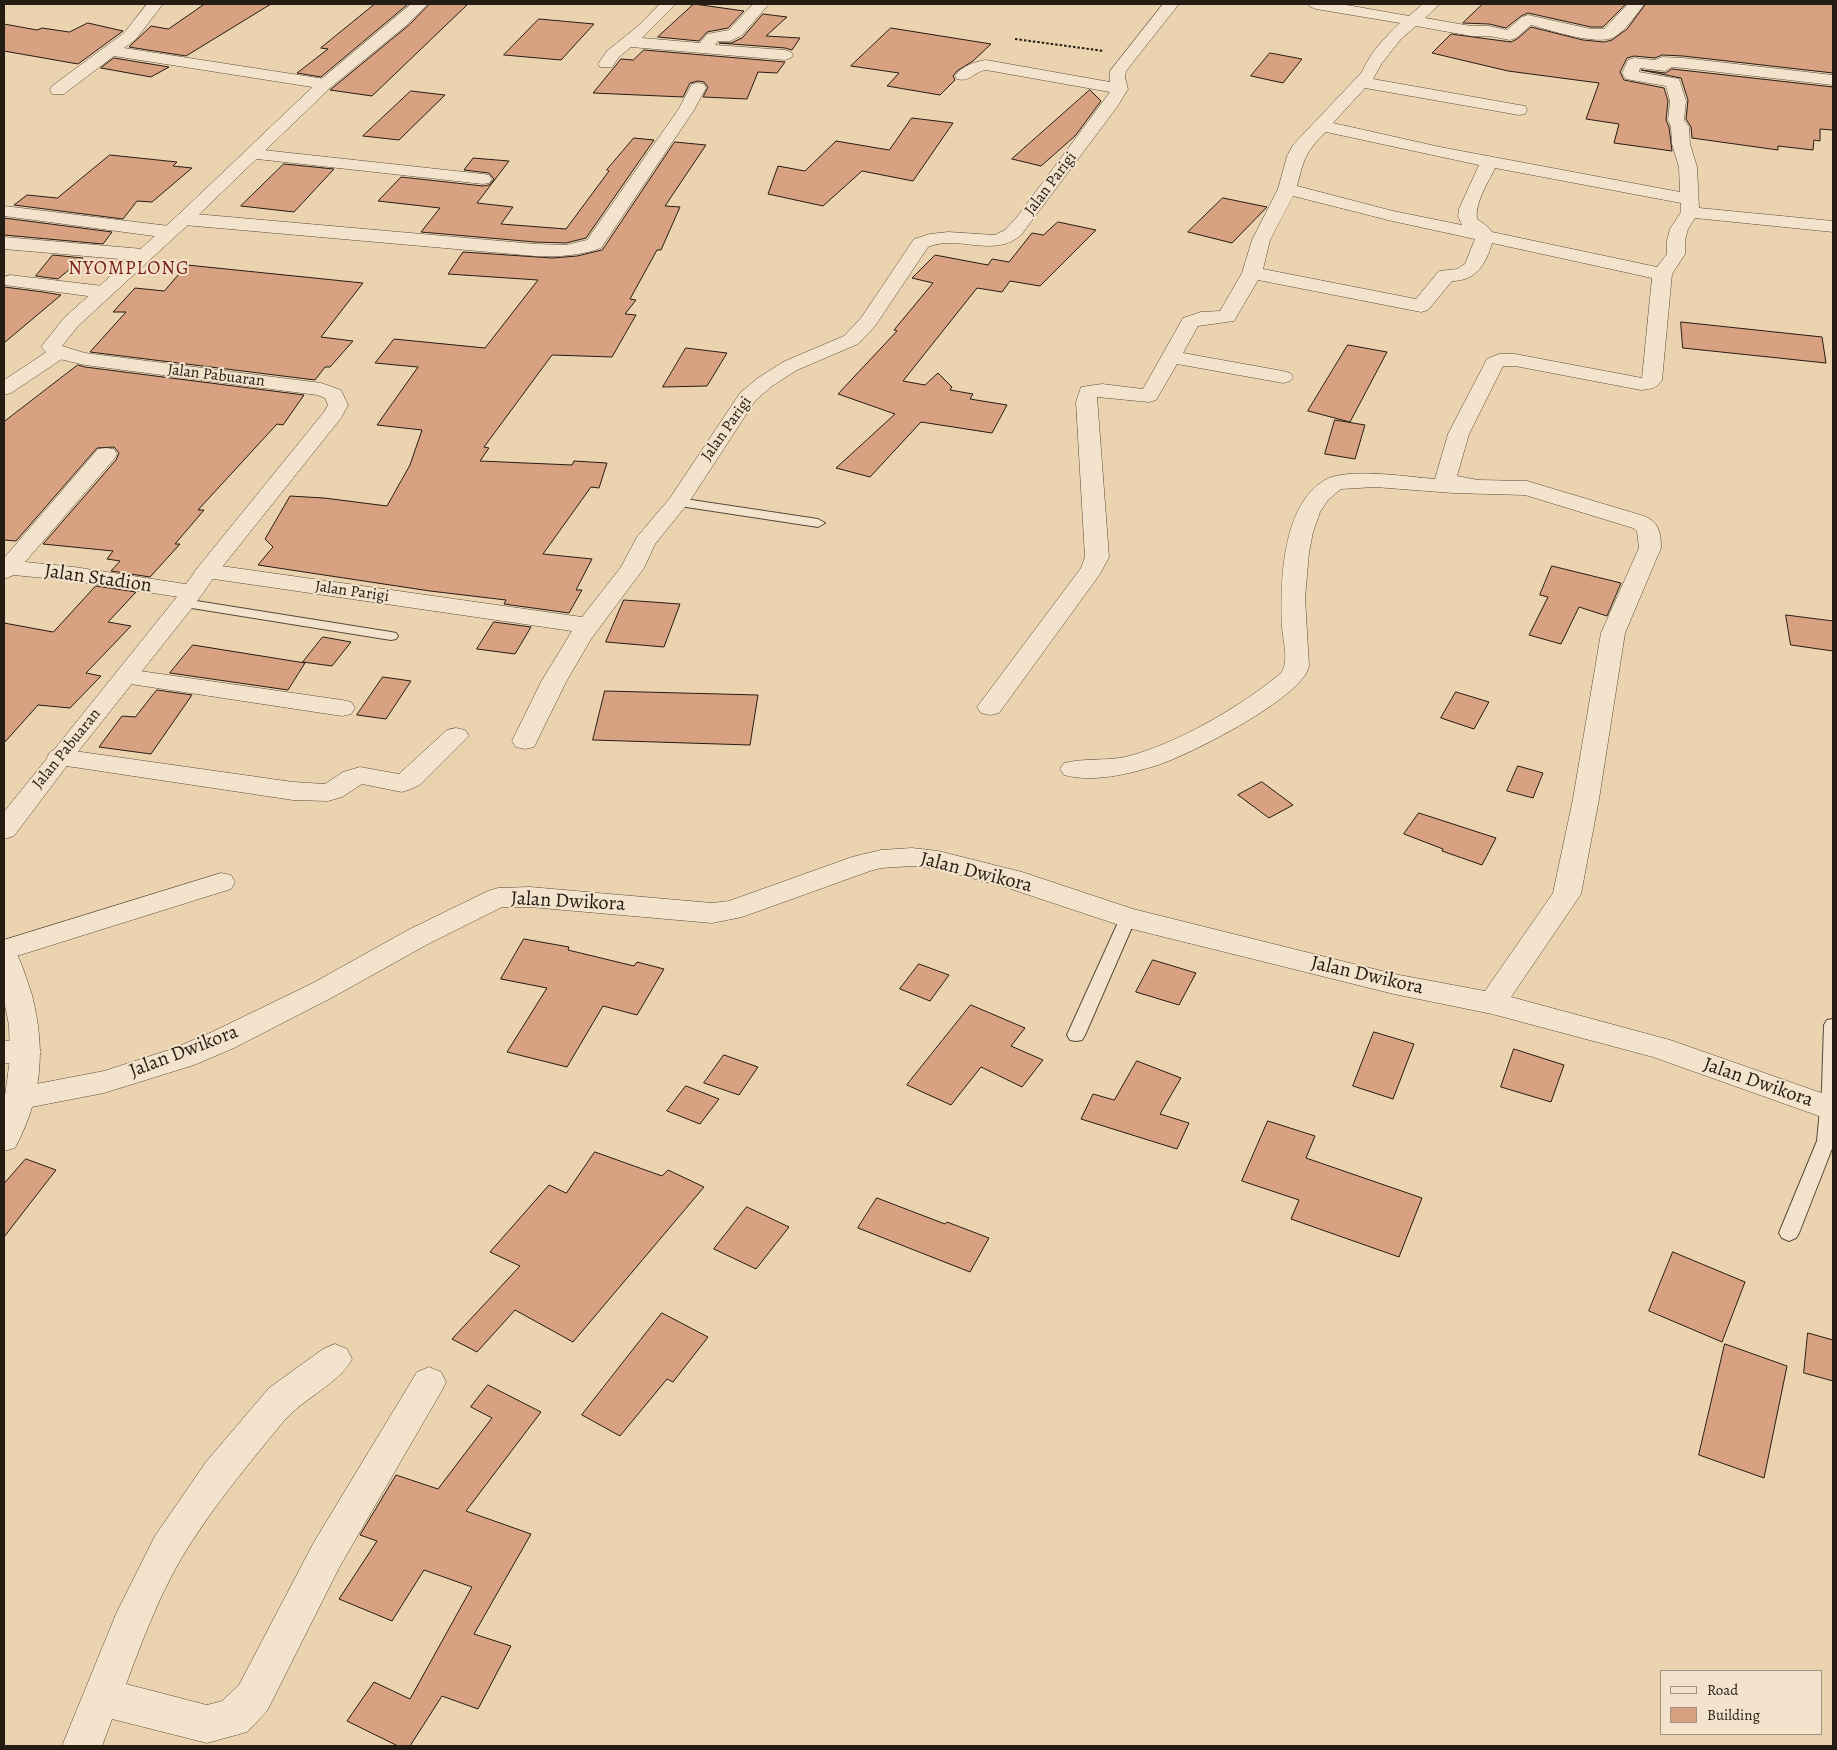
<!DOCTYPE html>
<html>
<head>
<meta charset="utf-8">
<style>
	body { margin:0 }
	#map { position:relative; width:1837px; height:1750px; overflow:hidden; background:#ecd3b0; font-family:Alegreya,serif }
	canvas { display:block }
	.frame { position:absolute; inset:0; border:5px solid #251c13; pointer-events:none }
	.legend { position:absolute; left:1660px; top:1670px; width:162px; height:65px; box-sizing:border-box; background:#f3e2cc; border:1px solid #a19382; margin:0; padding:6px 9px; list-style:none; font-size:15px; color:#251c13 }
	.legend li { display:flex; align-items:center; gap:10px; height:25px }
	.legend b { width:25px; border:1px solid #a19382 }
</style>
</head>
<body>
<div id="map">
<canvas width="1837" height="1750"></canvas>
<div class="frame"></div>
<ul class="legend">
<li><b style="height:6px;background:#f3e2cc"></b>Road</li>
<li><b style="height:14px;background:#d8a182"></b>Building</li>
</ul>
</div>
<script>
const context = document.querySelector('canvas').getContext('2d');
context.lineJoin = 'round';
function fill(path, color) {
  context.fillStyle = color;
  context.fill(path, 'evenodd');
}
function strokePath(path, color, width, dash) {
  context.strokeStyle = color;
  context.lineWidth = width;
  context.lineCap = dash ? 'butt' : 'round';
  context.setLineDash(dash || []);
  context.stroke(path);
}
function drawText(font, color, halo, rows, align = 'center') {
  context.font = font + ' Alegreya,serif';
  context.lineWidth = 4;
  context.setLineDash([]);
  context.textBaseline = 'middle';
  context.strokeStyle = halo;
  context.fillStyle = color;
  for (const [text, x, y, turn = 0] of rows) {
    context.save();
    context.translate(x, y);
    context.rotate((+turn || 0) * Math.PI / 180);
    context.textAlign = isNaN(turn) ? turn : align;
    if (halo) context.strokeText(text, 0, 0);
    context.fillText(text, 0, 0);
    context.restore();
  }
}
const building = new Path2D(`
	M205,4H271L186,56L129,47L151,26L168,29Z
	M375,4H408L321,77L297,73L328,49L321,48Z
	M430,4H468L372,96L330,90L409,25Z
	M694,4L744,11L728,28L707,32L699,41L658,37Z
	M1483,4H1626L1603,27H1591L1528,13L1521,16L1506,28L1489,24L1463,23Z
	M1646,4H1833V73L1683,56L1662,55L1655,58L1634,56L1627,58L1620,72L1624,80L1664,88L1668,101L1666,120L1669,127L1672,151L1614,143L1619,124L1586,119L1599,83L1508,71L1432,53L1451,34L1511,42L1517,39L1531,27L1583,40L1604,42L1612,40L1627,29Z
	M763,14L787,17L766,36L800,38L792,50L785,48L719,43H731L742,38Z
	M539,19L594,24L561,60L504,55Z
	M88,23L123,31L78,64L4,51V24L37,30L42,28L69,32Z
	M891,28L991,44L973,61L957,71L953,76L955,80L940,95L887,86L899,73L851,66Z
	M644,50L785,62L777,73L758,72L747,99L703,97L708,87L704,82L698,81L690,83L683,97L593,93L621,59L633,60Z
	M1270,53L1302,59L1283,83L1251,76Z
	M114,58L169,67L151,77L101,68Z
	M1672,69L1833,87V130L1820,129V141L1814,140L1813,150L1778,146V150L1692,138L1691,127L1686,119L1688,100L1681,78L1641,70L1665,73Z
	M1090,90L1101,101L1075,136L1041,166L1012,159Z
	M411,91L445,95L399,140L363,136Z
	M912,118L953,123L913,181L862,171L823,206L768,194L778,166L805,171L836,141L889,150Z
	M634,138L654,140L586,238L566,243L535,242L421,232L440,208L378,201L401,177L483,186L489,185L494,179L489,173L464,170L473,158L509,161L477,203L513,207L501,224L566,229L609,171L607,170Z
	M675,142L706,145L665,206L680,207L661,250H657L630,299L636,300L625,314L636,315L612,357L552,355L484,447L489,448L480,461L572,465L574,461L607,463L599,488L591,487L543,554L592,559L576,590H582L569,613L504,604L506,600L430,591L258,565L273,547L265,539L290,496L324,498L387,506L410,465L422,430L377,425L418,367L375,363L394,339L485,348L538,280L448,274L463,252L552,258L577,256L602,250Z
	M110,155L177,162L173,166L192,168L152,202L137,201L123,219L14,205L27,195L57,198Z
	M284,164L334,169L294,212L241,206Z
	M1223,198L1267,207L1232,243L1188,232Z
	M4,218L112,232L103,244L4,235Z
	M1058,222L1096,230L1040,286L1010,281L1002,292L977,288L903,381L925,385L938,373L952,387L950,390L973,394L970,399L1007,405L992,433L921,422L870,477L836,468L895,414L838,394L897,331L894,330L933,283L912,278L935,255L988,265L992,259L1009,262L1032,233L1043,235Z
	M53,255L83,258L58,279L36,276Z
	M187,265L363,283L321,337L353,341L330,367H325L315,380L90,352L126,312H113L135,288L164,291Z
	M4,287L43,292L61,295L4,343Z
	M1681,322L1822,337L1826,363L1683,348Z
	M1348,345L1387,352L1350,422L1308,411Z
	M686,348L727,353L707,386L663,387Z
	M78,365L85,367L304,395L283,425L277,424L198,510H204L175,544H180L150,577L111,571L120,561L107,559L113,551L43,544L116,460L119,453L114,447L97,448L16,541L4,540V422Z
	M1335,420L1365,425L1355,459L1325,454Z
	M1552,566L1621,583L1607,616L1579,607L1561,644L1529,635L1548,597L1540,595Z
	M96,586L136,592L108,622L131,626L86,673L101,676L70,708L38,705L4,743V623L53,632Z
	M624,600L680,604L664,647L606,642Z
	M1786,615L1833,621V651L1791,645Z
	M494,622L531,627L515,654L477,649Z
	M323,637L351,642L332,666L303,662Z
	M193,645L305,663L288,690L170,673Z
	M383,677L411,681L386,719L357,715Z
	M157,690L192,695L151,754L99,747L122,716L135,717Z
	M605,691L758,695L750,745L593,740Z
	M1456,692L1489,702L1474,729L1441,718Z
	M1518,766L1543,773L1533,798L1507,791Z
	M1262,782L1293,805L1269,818L1238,795Z
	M1419,813L1496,838L1482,865L1442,851L1443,849L1404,834Z
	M524,939L569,947L568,950L634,966L637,962L664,969L637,1015L603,1006L567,1067L507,1052L547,988L501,979Z
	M1153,960L1196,973L1179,1005L1136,992Z
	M919,964L949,975L930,1001L900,989Z
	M971,1005L1025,1028L1011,1046L1043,1060L1022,1087L981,1067L951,1105L907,1085Z
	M1374,1032L1414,1044L1393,1099L1353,1086Z
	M1514,1049L1564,1065L1551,1102L1501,1087Z
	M724,1055L758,1067L739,1095L704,1083Z
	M1137,1061L1181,1078L1160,1114L1189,1123L1177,1149L1081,1119L1093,1094L1114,1100Z
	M686,1086L719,1099L700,1124L667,1111Z
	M1268,1121L1315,1136L1306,1158L1422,1198L1399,1257L1291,1219L1299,1200L1242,1181Z
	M595,1152L662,1176L668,1170L704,1187L573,1342L515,1310L477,1352L452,1339L520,1266L490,1252L549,1185L566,1193Z
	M26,1159L56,1170L4,1237V1184Z
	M877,1198L945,1224L947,1222L989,1238L970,1272L858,1228Z
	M747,1207L789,1227L756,1269L714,1249Z
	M1673,1252L1745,1282L1722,1342L1649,1311Z
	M662,1313L708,1337L673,1382L667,1379L620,1436L582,1415Z
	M1808,1333L1833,1340V1381L1804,1373Z
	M1725,1344L1787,1366L1764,1478L1699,1455Z
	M488,1385L541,1412L466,1511L531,1534L474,1634L511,1646L478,1709L442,1696L410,1746H398L347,1721L374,1682L410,1699L472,1587L424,1570L392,1621L339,1599L377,1541L360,1535L396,1475L438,1489L492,1418L471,1407Z`);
const path = new Path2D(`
	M1015,39L1104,51`);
const service = new Path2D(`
	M678,498L818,519L825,523L818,527L673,505L671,502Z
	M184,599L391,632L396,633L398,636L396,639L391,640L179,606L177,603L179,600Z
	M1128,912L1134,914L1136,918L1085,1035L1082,1040L1076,1041L1070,1040L1067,1035L1120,918L1122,914Z
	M1833,1019V1146L1799,1233L1796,1238L1789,1241L1782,1238L1779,1233L1817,1141L1822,1088L1824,1025L1827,1020Z`);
const minor = new Path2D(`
	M147,4H163L136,39L124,48L325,79L331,81L333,84L331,87L325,89L114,56L64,94H52L50,90L52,86L124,33Z
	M660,4H676L642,38L700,43L707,34L729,30L753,4H769L741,36L730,41H718L715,45L785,50L791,52L793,55L791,58L785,60L631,47L619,57L612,67H600L598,64L607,51L638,26Z
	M1163,4H1179L1126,71L1125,78L1128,89L1117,107L1021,235C994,259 958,234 928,247L875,326L858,344L797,370L772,386L755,401L689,502L655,544L644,568L591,639L566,682L534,747L525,749L516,747L512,741L541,682L572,631L207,578L199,576L195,571L199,566L207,564L582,617L621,567L637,537L670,498L740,393L758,378L783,362L844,336L861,318L914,239L930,234L948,232L995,235L1005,230L1017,217L1110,92L986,70C974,71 970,83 957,79L955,76C962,66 974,62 986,60L1110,82V71Z
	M1308,4H1341L1409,16L1423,4H1440L1425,18L1471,26H1489L1507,30L1522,17L1528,15L1591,29H1604L1628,4H1644C1637,14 1624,33 1612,38C1594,45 1550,30 1531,25L1516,38L1510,40L1489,36H1471L1416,26L1401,39L1382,63L1373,79L1519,105L1525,106L1527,110L1525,114L1519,115L1365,88L1333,123L1440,147L1680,192L1679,167L1672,144L1671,127L1668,120L1670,101L1666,86L1626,79L1622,73L1628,60L1634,58L1655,60L1662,57L1683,58L1833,75V85L1683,68L1672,67L1665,71L1640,68L1639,72L1679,79L1686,101L1684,120L1689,127L1690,144L1697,167L1699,208L1833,221V232L1695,218L1688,229L1685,240V254L1672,274L1662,380C1657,388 1651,389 1641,390L1515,366H1503L1469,434L1457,476L1478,480L1527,481L1644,516C1659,522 1661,533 1661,548L1625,633L1599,799L1581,894L1511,997L1670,1040L1833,1097V1121L1653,1057L1492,1014L1394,994L1128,928L1005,887L938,869L912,866L881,868L870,871L742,917L712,923L530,907H502L428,944L333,997L234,1048L194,1065L104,1093L21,1109L10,1105L6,1097L10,1089L104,1071L172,1049L212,1032L313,983L408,930L488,891L498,888L530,887L712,903L729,901L852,857L881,850L912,848L938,851L1022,872L1133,909L1394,974L1485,991L1553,893L1573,799L1601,633L1639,548L1637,531L1633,528L1525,495L1453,493L1375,487L1341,489L1328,500L1320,512L1313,532L1309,553L1305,598L1309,666C1304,697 1189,755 1158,765C1129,774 1094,783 1064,775L1060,769L1064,763C1084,758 1105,761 1125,757C1175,745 1242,706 1281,673C1290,661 1282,639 1282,625C1280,582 1282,505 1325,480C1347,467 1409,477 1435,479L1448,434L1487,359L1499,354H1515L1642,378L1652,278L1492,243C1486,264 1476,281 1452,281L1428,310L1421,312L1258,280L1234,321L1198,326L1183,353L1283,371L1290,373L1293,377L1290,381L1283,383L1177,364L1156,400L1149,402L1097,397L1109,557L1100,574L999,713L990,715L981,713L977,707L1081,568L1085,557L1076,402L1081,387L1102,384L1143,389L1183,318L1201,312L1220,311L1242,273L1252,240L1278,189L1287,156L1293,145L1362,72C1370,53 1385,37 1400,23L1316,9L1311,7ZM1326,132L1479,165L1459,209L1458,216L1462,225L1393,211L1297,186C1304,159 1305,152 1326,132ZM1495,168L1681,203V212L1670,229L1667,240V254L1657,267L1492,232L1487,226L1477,219C1475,202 1488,183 1495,168ZM1293,196L1392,221L1475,239L1465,264L1457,269L1439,271L1416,299L1263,269L1270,240Z
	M698,83L704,84L706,88L694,110L601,248C579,256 558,257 535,256L184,225L178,223L175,219L178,215L184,213L535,244L566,245L587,240L678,110L692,84Z
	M254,149L483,174L489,175L492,179L489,183L483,184L248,158L245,154L248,150Z
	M4,206L169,226L176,228L178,232L176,236L169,238L4,216Z
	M4,237L143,249L150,251L152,255L150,259L143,261L4,249Z
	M10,275L103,286L110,288L113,292L110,296L103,298L4,285V277Z
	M58,347L65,349L68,353L65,357L11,393L4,395V380L51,349Z
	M106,448L114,449L117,454L114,459L25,562L74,567L192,585L200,587L204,592L200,597L192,599L74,581L14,575L4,579V558L98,449Z
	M126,669L342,700L351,702L355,708L351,714L342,716L117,682L114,677L117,672Z
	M456,728L465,730L469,736L421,784L411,789L402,792L362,784L342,797L328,801L293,800L60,765L51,763L47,757L51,751L60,749L293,782L325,784L343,772L360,767L399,774L447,730Z
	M221,873L231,875L235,882L231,889L4,960V940Z
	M4,1041H26L37,1044L41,1052L37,1060L26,1063H4Z
	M335,1344L347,1349L352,1359C340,1383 302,1399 283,1422C247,1466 210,1510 181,1559C158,1598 142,1642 126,1684L207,1705L222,1701L239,1685L314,1542L417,1372L429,1367L441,1372L446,1382L441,1392L340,1566L267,1711L247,1732L207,1743L112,1719L102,1746H62L116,1614L155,1536L206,1462L269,1388L323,1349Z`);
const tertiary = new Path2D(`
	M411,4H428L408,24L331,87L190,223L78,326L62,346L85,353L321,383L341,390L348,405L341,418L215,576L192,608L69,763L14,836L4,839V812L176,598L199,566L324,412L328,405L325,398L317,395L85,365L51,357L41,347L64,318L178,215L319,81Z
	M4,946L14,949C22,963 27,980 32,995C46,1051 42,1097 15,1148L4,1151V1103L10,1059L9,1025L4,1001Z`);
const farStreetnames = [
	["Jalan Parigi",1051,184,-53],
	["Jalan Pabuaran",216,376,7],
	["Jalan Parigi",727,429,-55],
	["Jalan Parigi",352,592,8],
	["Jalan Pabuaran",67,749,-51]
];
const farQuarternames = [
	["NYOMPLONG",129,269]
];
const streetNames = [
	["Jalan Stadion",98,579,8],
	["Jalan Dwikora",976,873,14],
	["Jalan Dwikora",568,902,3],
	["Jalan Dwikora",1367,976,13],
	["Jalan Dwikora",184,1052,-21],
	["Jalan Dwikora",1758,1083,19]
];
fill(building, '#d8a182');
strokePath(building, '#251c13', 1);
strokePath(service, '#574a3a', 2);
strokePath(minor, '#574a3a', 1);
strokePath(tertiary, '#574a3a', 1);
strokePath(path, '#251c13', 2, [2.5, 2]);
fill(service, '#f3e2cc');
fill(minor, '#f3e2cc');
fill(tertiary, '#f3e2cc');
drawText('16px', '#251c13', '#f3e2cc', farStreetnames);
context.letterSpacing = '1px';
drawText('19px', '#7a1f14', '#f3e2cc', farQuarternames);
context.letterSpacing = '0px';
drawText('20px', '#251c13', '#f3e2cc', streetNames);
</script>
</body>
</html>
